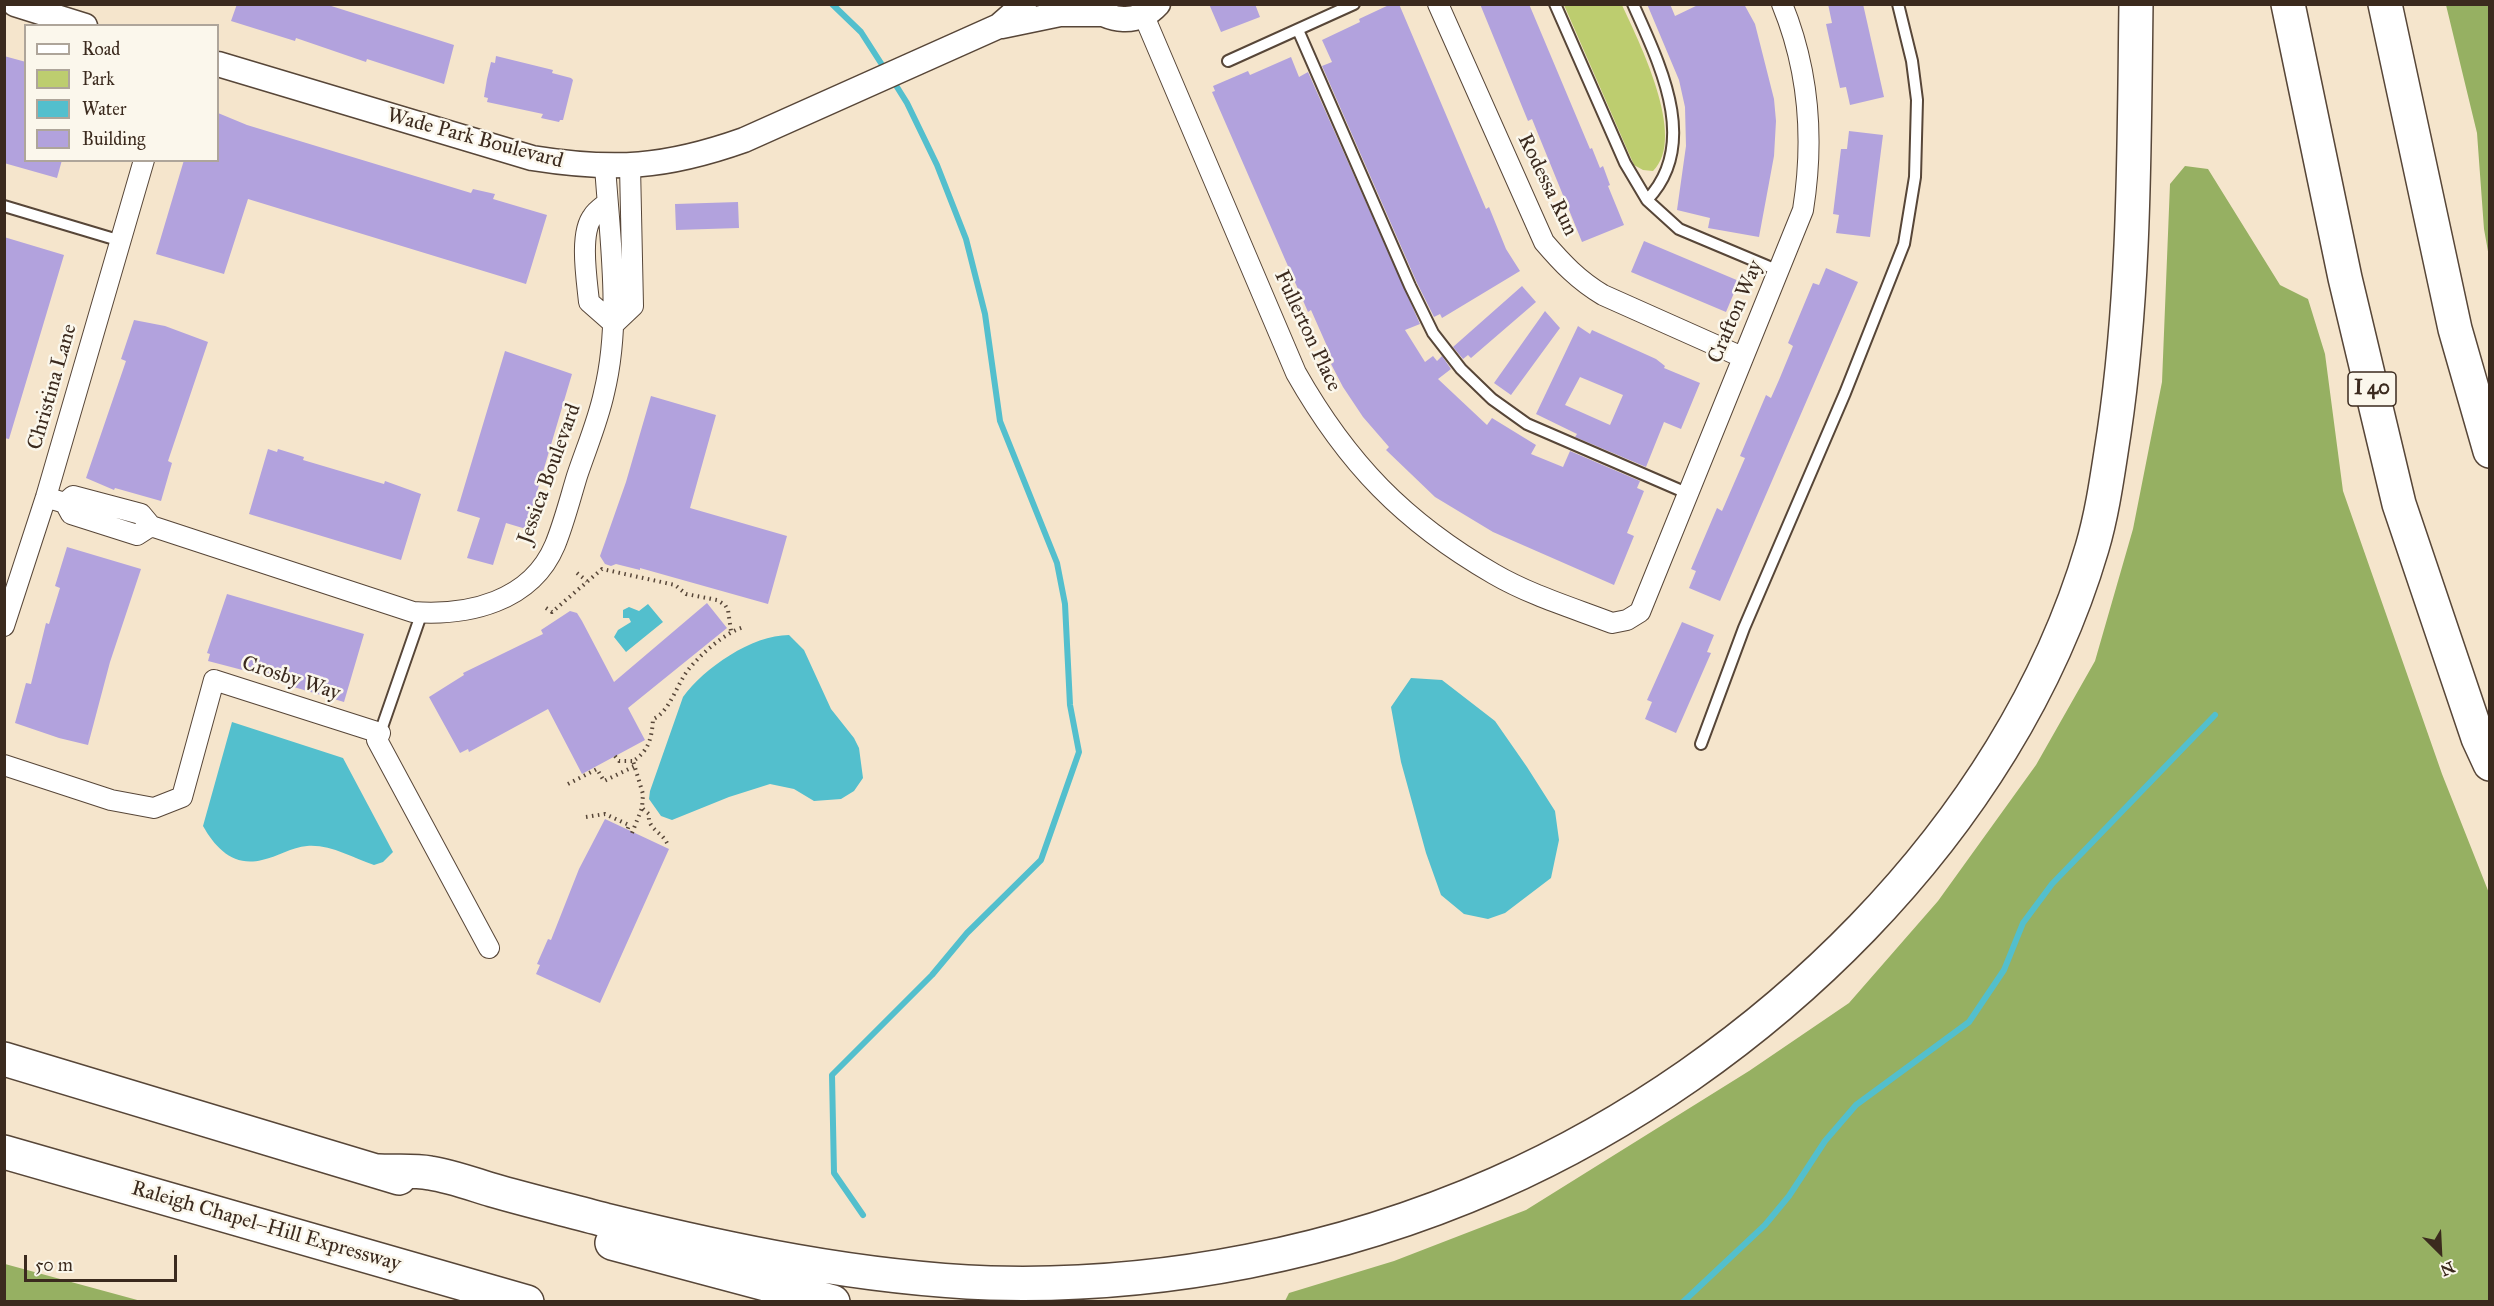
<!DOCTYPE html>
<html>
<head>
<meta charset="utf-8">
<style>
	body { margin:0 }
	#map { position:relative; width:2494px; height:1306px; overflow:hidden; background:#f5e5cc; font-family:"IM FELL Great Primer",serif }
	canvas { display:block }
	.frame { position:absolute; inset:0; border:6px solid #3b2a1e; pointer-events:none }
	.legend { position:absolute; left:24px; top:24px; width:195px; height:138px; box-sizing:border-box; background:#fbf7ec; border:2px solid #aea59a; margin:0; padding:8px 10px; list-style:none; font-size:18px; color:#3b2a1e }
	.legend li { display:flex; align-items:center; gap:12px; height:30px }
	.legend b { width:30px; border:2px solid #aea59a }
	.north { position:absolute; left:2410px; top:1222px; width:60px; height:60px; -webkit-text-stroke:4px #fbf7ec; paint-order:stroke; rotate:156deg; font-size:16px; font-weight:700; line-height:24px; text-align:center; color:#3b2a1e }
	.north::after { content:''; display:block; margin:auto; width:21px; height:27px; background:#3b2a1e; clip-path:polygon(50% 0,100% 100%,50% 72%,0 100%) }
	.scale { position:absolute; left:24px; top:1255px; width:153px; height:27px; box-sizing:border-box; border:3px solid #3b2a1e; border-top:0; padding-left:8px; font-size:18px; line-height:21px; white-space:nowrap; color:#3b2a1e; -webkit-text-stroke:4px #fbf7ec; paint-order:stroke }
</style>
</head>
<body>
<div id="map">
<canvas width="2494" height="1306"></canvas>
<div class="frame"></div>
<ul class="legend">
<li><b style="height:8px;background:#fff"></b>Road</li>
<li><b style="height:16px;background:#bdcd6f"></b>Park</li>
<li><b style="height:16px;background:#53bfcd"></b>Water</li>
<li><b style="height:16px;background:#b2a2dd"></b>Building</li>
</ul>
<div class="north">N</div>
<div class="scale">50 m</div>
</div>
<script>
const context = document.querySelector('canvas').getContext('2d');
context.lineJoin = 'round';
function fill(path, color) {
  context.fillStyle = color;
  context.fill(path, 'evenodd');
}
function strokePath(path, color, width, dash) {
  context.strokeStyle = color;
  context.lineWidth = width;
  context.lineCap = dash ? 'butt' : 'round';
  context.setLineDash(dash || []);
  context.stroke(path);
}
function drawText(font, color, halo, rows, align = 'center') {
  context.font = font + ' "IM FELL Great Primer",serif';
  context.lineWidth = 5;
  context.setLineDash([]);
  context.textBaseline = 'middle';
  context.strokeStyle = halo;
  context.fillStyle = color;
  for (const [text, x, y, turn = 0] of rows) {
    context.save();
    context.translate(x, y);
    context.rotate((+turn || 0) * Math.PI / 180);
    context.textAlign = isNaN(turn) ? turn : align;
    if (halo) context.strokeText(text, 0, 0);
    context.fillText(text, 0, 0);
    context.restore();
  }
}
const green = new Path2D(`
	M1564,5H1622C1638,40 1688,138 1653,171L1643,170L1634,165Z`);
const forest = new Path2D(`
	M2446,5H2489V257L2484,229L2477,133Z
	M2185,166L2208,169L2280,285L2308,299L2325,354L2343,491L2442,774L2489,893V1301H1285L1289,1293L1394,1261L1526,1210L1749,1071L1849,1003L1938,901L2036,765L2095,661L2133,529L2162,382L2170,184Z
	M5,1264L141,1301H5Z`);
const water = new Path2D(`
	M648,604L663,622L626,652L614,637L618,630L631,622L629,618H623V610L629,607L639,611Z
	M789,635L804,650L831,709L854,738L859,748L863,778L854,791L841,799L814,801L794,789L770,784L729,797L672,820L661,816L649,799L650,791L683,697C704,668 752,635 789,635Z
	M1411,678L1442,680L1495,721L1527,767L1555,811L1559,840L1551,878L1505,913L1488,919L1464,914L1441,895L1426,853L1401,762L1391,707Z
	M232,722L343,758L393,852L383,862L374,865C353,858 330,844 307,846C292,847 277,857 262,860C234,867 216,849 203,826Z`);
const stream = new Path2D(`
	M832,4L861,32L886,71
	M863,1215L834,1173L832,1075L932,975L967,933L1041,860L1079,752L1070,705L1065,604L1057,563L1000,421L985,314L966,239L937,165L907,103L892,79
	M1683,1302L1765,1225L1789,1196L1825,1141L1856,1105L1969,1022L2004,970L2023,923L2052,884L2215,715`);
const building = new Path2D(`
	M237,4H325L454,45L444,84L367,59L366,62L296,38L295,41L231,21Z
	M1209,4H1255L1260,17L1221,32Z
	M1391,4H1399L1486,209L1489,207L1506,249L1520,271L1442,318L1440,314L1434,317L1417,283L1322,66L1332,62L1322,40L1360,22L1359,19Z
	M1480,4H1529L1590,149L1592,148L1600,168L1603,166L1610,185L1608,186L1624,225L1582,242L1532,119L1528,121Z
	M1647,4H1670L1675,16L1700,4H1744L1755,24L1774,99L1776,121L1774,156L1759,237L1708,228L1710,218L1677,210L1686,146L1685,107L1679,80Z
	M1828,4H1863L1884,97L1850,105L1846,87L1840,88L1826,24L1832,23Z
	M4,56L26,62V160H62L57,178L4,163Z
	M496,56L553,70L552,73L571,78L573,80L563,120H560L559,122L541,118L543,114L487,102L488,98L484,97L487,79L491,62L495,63Z
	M1291,57L1299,77L1308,72L1420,324L1405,330L1425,362L1433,356L1437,361L1442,356L1451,369L1438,379L1487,425L1492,418L1536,445L1531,454L1563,467L1570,451L1640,481L1637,488L1644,491L1627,533L1634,536L1614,585L1493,532L1435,497L1386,450L1389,447L1363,417L1343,387L1331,364L1334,362L1311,310L1308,312L1212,92L1215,91L1213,86L1248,71L1250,75Z
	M218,113L247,125L471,193L473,189L495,194L493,199L547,215L526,284L248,199L224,274L156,254L184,160H218Z
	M1849,131L1883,135L1870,237L1836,233L1839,215L1833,214L1841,149H1847Z
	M738,202L739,228L676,230L675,204Z
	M4,237L64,255L9,439L4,438Z
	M1644,241L1739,281L1726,312L1631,272Z
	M1826,268L1858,282L1720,601L1689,588L1696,571L1691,569L1717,508L1722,511L1745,458L1740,456L1766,395L1771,398L1779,380L1793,346L1788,343L1813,283L1819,285Z
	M1522,286L1536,302L1471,358L1468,355L1463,359L1453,347Z
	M1545,311L1560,328L1511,395L1494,383Z
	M134,320L165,326L208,342L168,461L172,463L161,501L115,488L114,490L86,478L126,361L121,359Z
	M1578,326L1590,334L1592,330L1656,359L1665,366L1664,368L1700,383L1681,429L1664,422L1646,467L1575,437L1577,434L1536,414ZM1580,377L1623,395L1610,425L1565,405Z
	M505,351L572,374L526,529L506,523L493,565L467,558L480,518L457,511Z
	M651,396L716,415L690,508L787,536L768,604L640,568V570L616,564L611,566L605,564L600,556L626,482Z
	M268,449L277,452L278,449L304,457L303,460L384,484L385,481L421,494L401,560L249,514Z
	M67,547L141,569L110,662L88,745L59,738L15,723L26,683L31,684L46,623L49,624L60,588L55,586Z
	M227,594L364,634L344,702L277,682V679L208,661L210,654L207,653Z
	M707,603L727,628L628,708L645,740L582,774L548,709L469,752L468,749L460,753L429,697L464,675L463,673L543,634L541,630L570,611L577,613L582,621L614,682Z
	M1682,622L1714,635L1707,652L1711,653L1676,733L1645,719L1652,702L1647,700Z
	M605,819L669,849L600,1003L536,974L540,965L537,964L548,939L551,940L579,869Z`);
const path = new Path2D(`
	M577,573L587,581
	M546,608L552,612L602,569L675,585L686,594L717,600L725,605L728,610L731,631
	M615,756L619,761H633
	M568,784L597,769L604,781L635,766
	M586,817L605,814L629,825L627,831
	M632,833L642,808
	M667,843C661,831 647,829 649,814L642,808L643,794L633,761C649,751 652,737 653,719C669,713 677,684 688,670C701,654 724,633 744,627`);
const service = new Path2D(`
	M1555,4L1625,163L1647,200L1679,229L1779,271
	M1633,4C1659,63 1701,144 1647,200
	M1298,30L1410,286L1433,333L1461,369L1492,399L1527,424L1689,494
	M1228,61L1354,4
	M4,206L121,241
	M380,733L422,612
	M1701,744L1744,628L1845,393L1904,244L1915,177L1917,100L1912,61L1898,4`);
const minor = new Path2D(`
	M1438,4L1544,242C1562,263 1578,280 1603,295L1742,357
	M1144,16L1296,373C1347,463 1404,522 1494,574C1530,595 1573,608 1612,623L1627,620L1640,612L1803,210C1814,141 1809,70 1782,4
	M607,203C602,207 596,211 593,216C579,233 587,281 589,302L614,324
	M614,324L633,306L630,166
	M55,500L65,503L71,514L137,535L151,526
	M65,503L73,496L141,514L151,526L413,612C468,616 531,602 555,545C564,523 570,499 577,476C586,449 598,421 604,393C622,320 610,241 605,166
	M4,626L46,497L144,160
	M4,765L111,800L154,808L182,797L214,680L380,733L377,740L489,948`);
const tertiary = new Path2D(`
	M15,4L85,26
	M1088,4C1109,22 1138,26 1158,4
	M1002,26L1060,14H1099
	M218,64L532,158C614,171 665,168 744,140L999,26L1024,4`);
const motorway = new Path2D(`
	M2288,4L2345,278L2399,504L2478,738L2490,764
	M2385,4L2455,329L2490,451
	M4,1059L399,1178
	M4,1152L527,1302
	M378,1171C395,1172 413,1170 430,1173C450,1176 472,1184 492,1190C530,1201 568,1210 605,1220C732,1251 859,1278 990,1283C1161,1288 1339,1253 1496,1184C1761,1067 2009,830 2092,548C2103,511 2108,471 2114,433C2135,291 2134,147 2136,4
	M612,1243L833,1302`);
const shields = [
	[2372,389,48]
];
const shieldNames = [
	["I 40",2372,389]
];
const streetNames = [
	["Wade Park Boulevard",475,139,15],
	["Rodessa Run",1547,185,64],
	["Crafton Way",1736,312,-67],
	["Fullerton Place",1307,331,65],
	["Christina Lane",53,387,-74],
	["Jessica Boulevard",550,474,-70],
	["Crosby Way",291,679,18],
	["Raleigh Chapel–Hill Expressway",266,1227,16]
];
fill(green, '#bdcd6f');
fill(forest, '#96b062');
fill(water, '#53bfcd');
strokePath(stream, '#53bfcd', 6);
fill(building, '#b2a2dd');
strokePath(service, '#574638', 14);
strokePath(minor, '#574638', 22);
strokePath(tertiary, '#574638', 27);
strokePath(motorway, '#574638', 36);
strokePath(path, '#574638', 4, [1.5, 4.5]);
strokePath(service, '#fff', 10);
strokePath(minor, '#fff', 20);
strokePath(tertiary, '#fff', 24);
strokePath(motorway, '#fff', 33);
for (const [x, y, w] of shields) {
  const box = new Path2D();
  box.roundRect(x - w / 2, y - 17, w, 34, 4.5);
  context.fillStyle = '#fbf7ec';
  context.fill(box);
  strokePath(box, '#3b2a1e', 1.5);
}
drawText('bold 20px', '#3b2a1e', null, shieldNames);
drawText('21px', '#3b2a1e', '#fbf7ec', streetNames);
</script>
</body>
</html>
